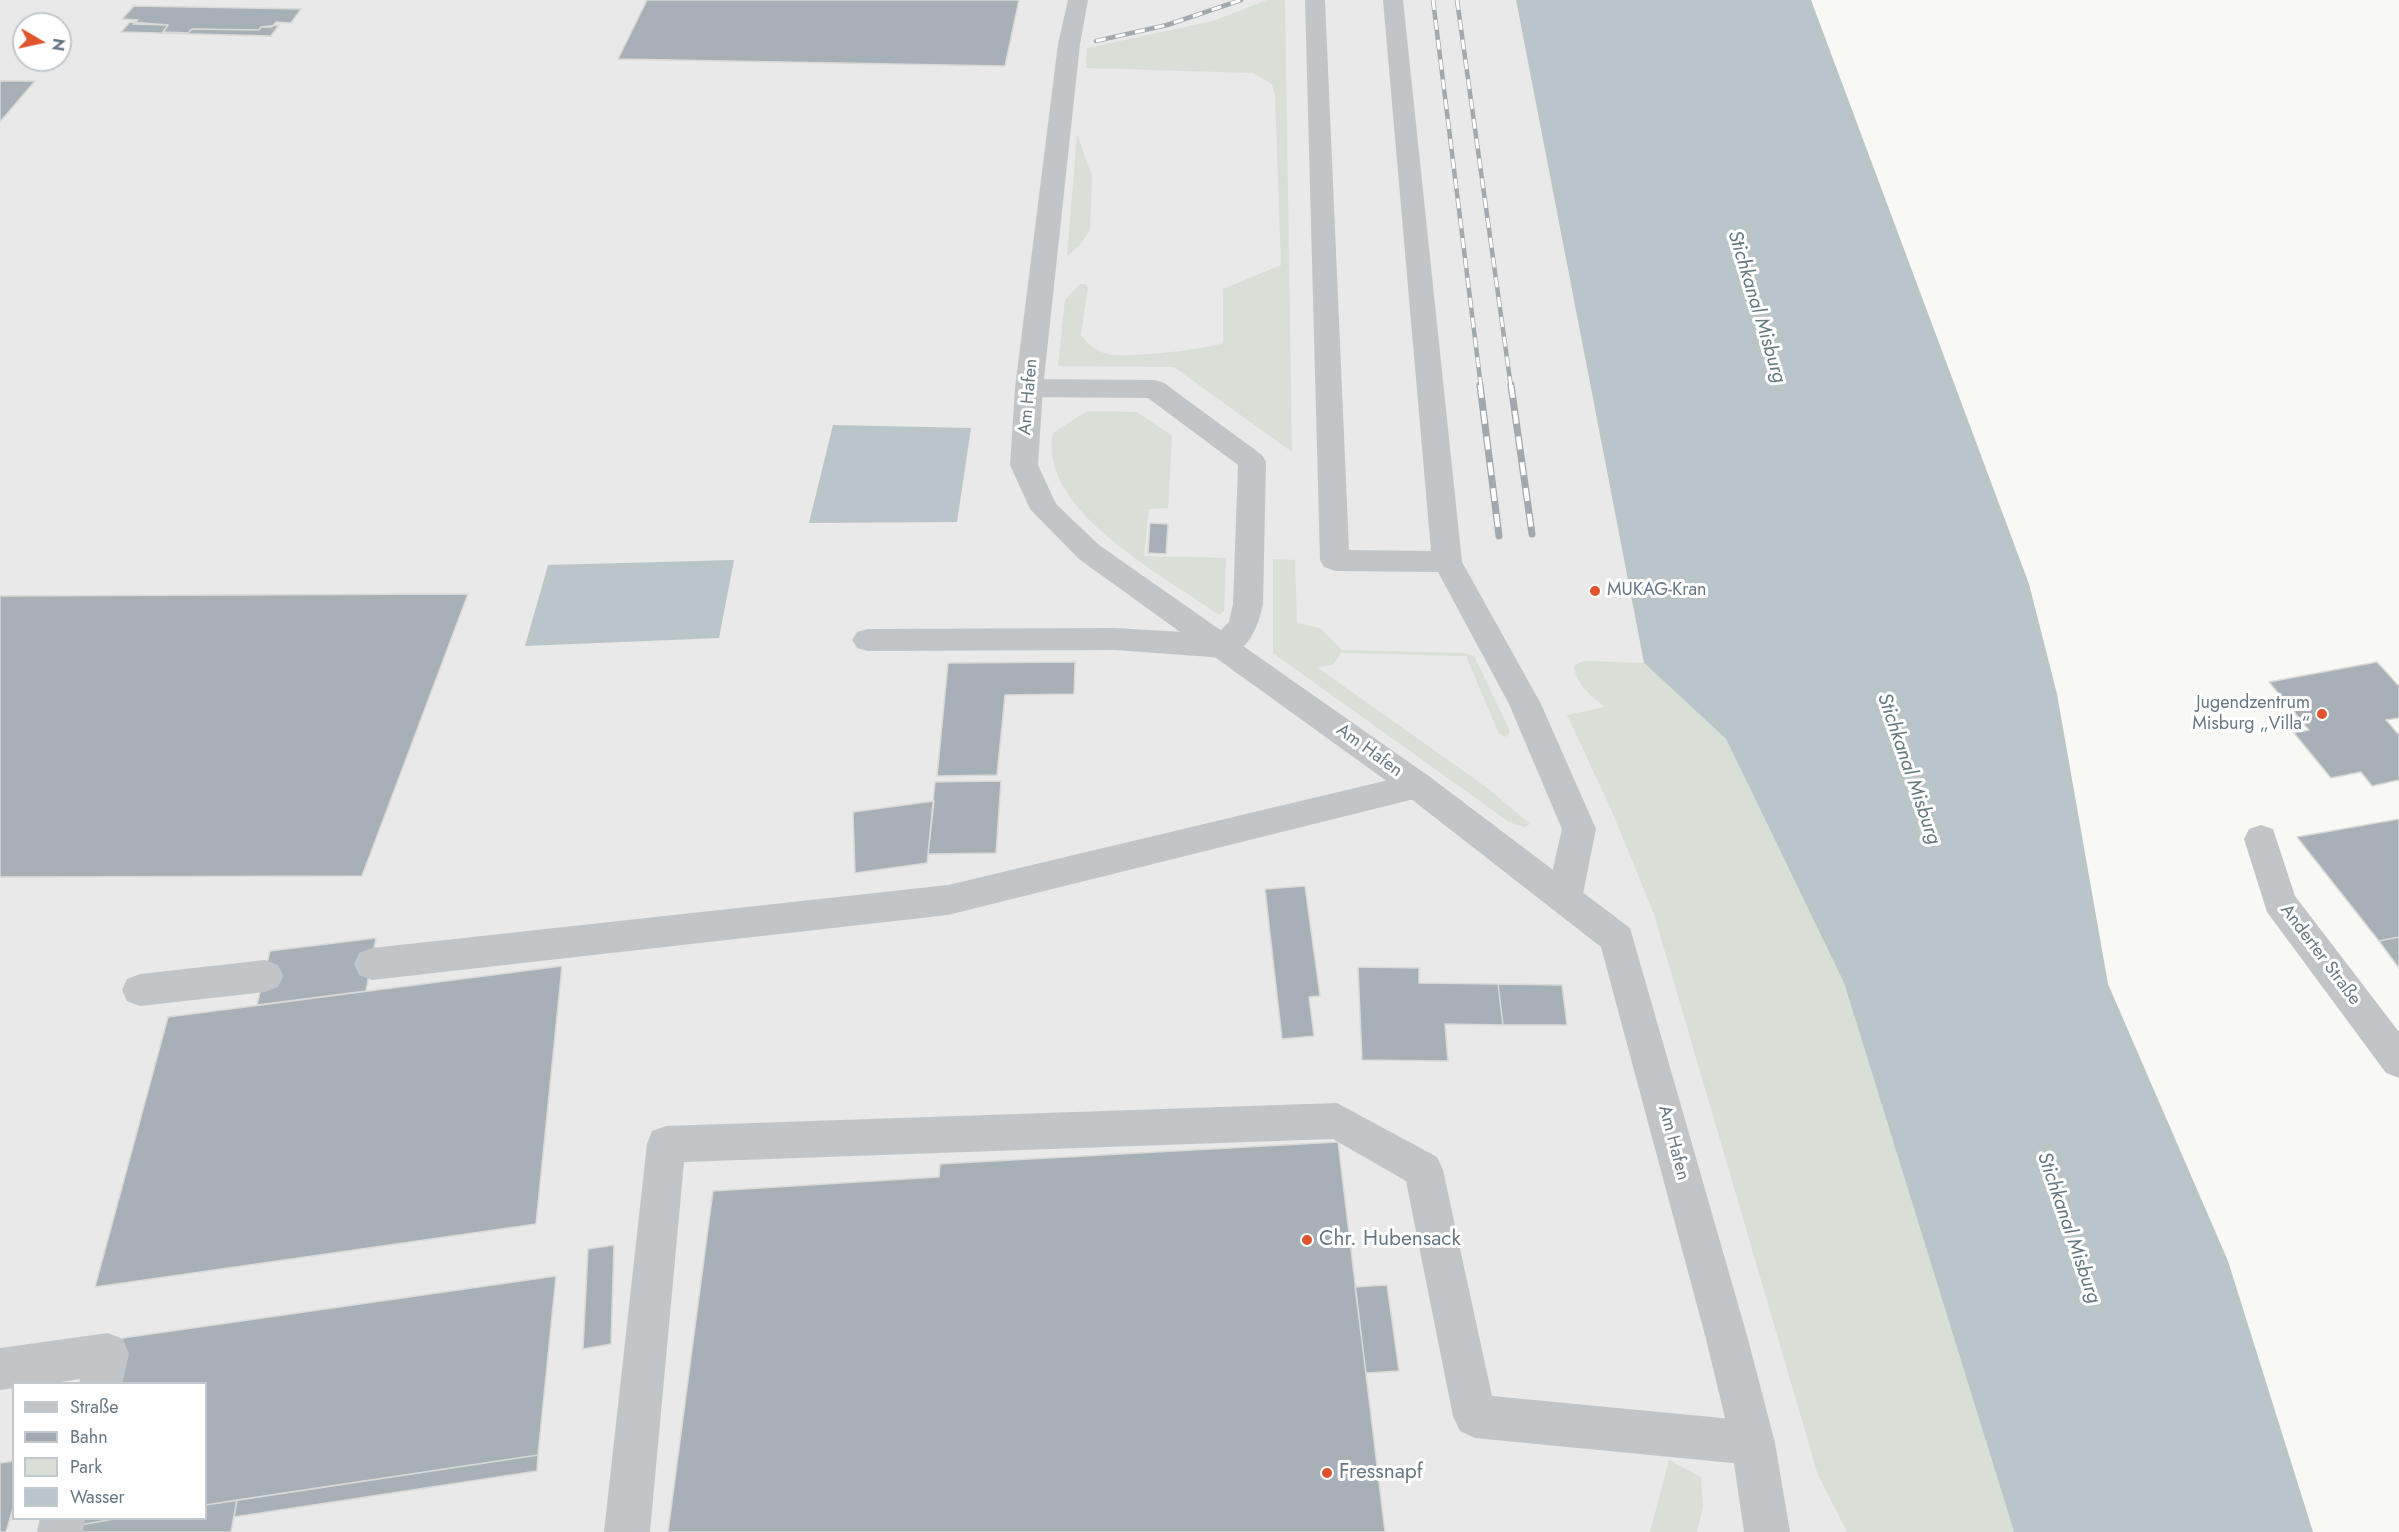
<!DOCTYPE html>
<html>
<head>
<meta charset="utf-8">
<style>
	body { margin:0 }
	#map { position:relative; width:2399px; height:1532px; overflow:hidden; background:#f8f8f5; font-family:Jost,sans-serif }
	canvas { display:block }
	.legend { position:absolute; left:12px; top:1382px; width:195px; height:138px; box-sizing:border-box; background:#fff; border:2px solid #c2c9ce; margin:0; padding:8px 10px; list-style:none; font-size:18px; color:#677885 }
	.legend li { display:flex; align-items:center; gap:12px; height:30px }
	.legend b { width:30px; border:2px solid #c2c9ce }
	.north { position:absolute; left:12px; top:12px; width:60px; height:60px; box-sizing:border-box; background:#fff; border:2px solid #c2c9ce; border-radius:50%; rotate:99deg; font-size:16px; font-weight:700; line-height:24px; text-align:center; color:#677885 }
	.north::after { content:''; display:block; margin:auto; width:21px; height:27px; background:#df542d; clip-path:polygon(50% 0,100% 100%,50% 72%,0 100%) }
</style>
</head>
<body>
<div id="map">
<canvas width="2399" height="1532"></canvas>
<ul class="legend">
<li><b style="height:8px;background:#c1c5c8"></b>Straße</li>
<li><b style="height:8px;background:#a2a9ae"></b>Bahn</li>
<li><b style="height:16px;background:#d9ded6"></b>Park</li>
<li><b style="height:16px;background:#b9c5c9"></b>Wasser</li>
</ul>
<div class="north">N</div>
</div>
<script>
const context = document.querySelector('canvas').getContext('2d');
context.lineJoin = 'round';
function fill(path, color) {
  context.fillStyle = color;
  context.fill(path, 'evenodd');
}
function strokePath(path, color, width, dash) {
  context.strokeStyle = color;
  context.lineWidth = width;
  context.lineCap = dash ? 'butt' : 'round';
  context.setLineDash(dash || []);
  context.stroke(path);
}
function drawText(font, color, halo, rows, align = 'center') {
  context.font = font + ' Jost,sans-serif';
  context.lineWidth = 6;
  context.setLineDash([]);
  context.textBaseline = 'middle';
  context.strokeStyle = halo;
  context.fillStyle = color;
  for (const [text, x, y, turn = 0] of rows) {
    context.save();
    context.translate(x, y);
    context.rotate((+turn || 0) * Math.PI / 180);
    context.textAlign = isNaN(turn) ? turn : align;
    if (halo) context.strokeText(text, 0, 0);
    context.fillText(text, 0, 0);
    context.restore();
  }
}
const built = new Path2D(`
	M0,0H1516L1644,663L2014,1532H0ZM24,24H60V60H24ZM14,1384H206V1518H14Z`);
const green = new Path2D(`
	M1267,0H1285L1292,452L1174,367L1058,366L1065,300L1080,284H1086L1088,288L1081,335C1088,344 1096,351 1107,354C1126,358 1204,350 1223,343V289L1281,265L1275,96L1272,84L1253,73L1086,68L1087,48L1213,21Z
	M1077,134L1092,176L1090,230L1080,245L1067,256Z
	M1087,411L1137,412L1172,436L1168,508L1149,509L1144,556L1226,558L1224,611L1219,615C1166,576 1037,511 1053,433Z
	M1273,559L1295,560L1297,623L1320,628L1342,650L1463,653L1474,656L1510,731L1507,737L1499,734L1466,656L1341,653L1334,664L1318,668L1486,787L1530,824L1524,827L1509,822L1273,653Z
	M1583,661L1644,663L1726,739L1844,983L2014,1532H1847L1818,1475L1654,914L1611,809L1567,715L1605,707C1591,695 1576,686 1574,666Z
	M1669,1460L1701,1477L1703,1507L1697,1532H1650Z`);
const water = new Path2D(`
	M1516,0H1811L2029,584L2057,694L2108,984L2228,1261L2313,1532H2014L1844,983L1726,739L1644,663Z
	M833,425L971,428L957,522L809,523Z
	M734,560L719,638L525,646L548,565Z`);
const building = new Path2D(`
	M647,0H1019L1005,66L618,59Z
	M134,6L301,9L291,23L276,22L272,27H261L259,30L192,29L188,33L163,32L168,25L133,24L138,20L122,19Z
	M130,22L168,25L163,32L188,33L192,29L259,30L261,27L279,25L271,36L121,32Z
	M0,81H35L0,122Z
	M1150,523L1168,524L1166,554L1148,553Z
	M468,594L362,876L0,877V596Z
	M1075,662L1074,694L1005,695L997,775L937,776L948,663Z
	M2377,662L2399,686V718L2386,720L2399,735V780L2372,786L2361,772L2331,778L2294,733L2309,730L2269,682Z
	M1001,781L996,853L928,854L935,782Z
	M934,801L927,863L855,873L853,812Z
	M2399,819V937L2379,941L2297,837Z
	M1305,886L1320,996L1309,997L1314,1036L1282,1039L1265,889Z
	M2399,937V968L2379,941Z
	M376,938L366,991L257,1005L270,951Z
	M562,966L536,1224L95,1287L168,1017Z
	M1358,967L1419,968V983L1498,984L1503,1025L1445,1024L1448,1061L1362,1060Z
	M1498,984L1562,985L1567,1025H1503Z
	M1338,1142L1385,1532H668L713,1191L939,1177L940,1164Z
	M614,1245L611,1344L583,1349L588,1249Z
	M556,1276L538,1455L206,1505V1384H111L123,1338Z
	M1387,1285L1399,1371L1366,1373L1355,1287Z
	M538,1455L537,1471L234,1517L237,1500Z
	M14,1461V1505L6,1532H0V1463Z
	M237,1500L231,1532H73L74,1526L120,1518H206V1505Z
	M76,1518H120L74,1526Z`);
const lane = new Path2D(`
	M1305,0H1325L1349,550L1431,551L1383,0H1403L1462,562L1541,704L1596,829L1582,899L1576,909L1564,914L1552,909L1546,899L1562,829L1509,704L1438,572L1335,571L1324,567L1320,560Z
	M1029,379L1154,380L1164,383L1262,455L1266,462L1263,604C1258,628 1249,650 1224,658L1115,650L868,651L857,648L852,640L857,632L868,629L1115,628L1217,634L1229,622L1233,604L1238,465L1148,398L1029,397L1019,394L1015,388L1019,382Z
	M1418,773L1430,777L1435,786L1430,795L948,915L372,980L359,975L354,964L359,953L372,948L948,885Z
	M265,960L278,965L283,976L278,987L265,992L140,1006L127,1001L122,990L127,979L140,974Z
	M1337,1103L1437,1157L1443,1170L1492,1396L1753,1421L1768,1428L1775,1443L1768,1458L1753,1465L1475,1438L1460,1431L1453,1416L1406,1181L1333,1139L684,1162L650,1532H604L647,1144L652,1131L666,1126Z
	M108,1333L123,1339L129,1354L122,1384H79L80,1379L48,1384H14V1388L0,1390V1348Z
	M40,1518H85L83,1532H37Z`);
const street = new Path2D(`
	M1068,0H1088L1080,44L1043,388L1038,465L1056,504L1099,545L1430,777L1630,928L1748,1339L1775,1443L1790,1532H1744L1731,1443L1706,1339L1601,947L1406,795L1079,559L1030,509L1010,465L1015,388L1058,44Z
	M2261,825L2273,829L2295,896L2399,1032V1078L2386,1073L2267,912L2244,839L2249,829Z`);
const railFar1 = new Path2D(`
	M1433,0L1481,387
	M1457,0L1511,387
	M1096,41L1167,25L1241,0`);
const rail = new Path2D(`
	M1480,385L1499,536
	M1511,385L1532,534`);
const markers = [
	[1595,591,6,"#df542d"],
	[2322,714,6,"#df542d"],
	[1307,1240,6,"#df542d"],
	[1327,1473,6,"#df542d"]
];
const streetNames = [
	["Am Hafen",1029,397,-85],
	["Am Hafen",1369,751,36],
	["Anderter Straße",2320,955,53],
	["Am Hafen",1673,1143,75]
];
const poiNames = [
	["MUKAG-Kran",1607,591],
	["Jugendzentrum",2310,704,"right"],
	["Misburg „Villa“",2310,725,"right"]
];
const waterNames = [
	["Stichkanal Misburg",1756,307,73],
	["Stichkanal Misburg",1908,769,71],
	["Stichkanal Misburg",2068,1228,71]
];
const nearPoinames = [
	["Chr. Hubensack",1319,1240],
	["Fressnapf",1339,1473]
];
fill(built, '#e8e9e8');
fill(green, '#d9ded6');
fill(water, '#b9c5c9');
fill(building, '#a7b0b6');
strokePath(building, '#d9d9d7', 1.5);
fill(lane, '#c1c5c8');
fill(street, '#c1c5c8');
strokePath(railFar1, '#a2a9ae', 4.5);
strokePath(rail, '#a2a9ae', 7);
strokePath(railFar1, '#fff', 3, [10]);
strokePath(rail, '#fff', 4.5, [13]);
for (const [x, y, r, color] of markers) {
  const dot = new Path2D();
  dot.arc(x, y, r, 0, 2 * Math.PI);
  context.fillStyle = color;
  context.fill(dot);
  strokePath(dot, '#fff', 2);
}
drawText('18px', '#677885', '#fff', streetNames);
drawText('18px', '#677885', '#fff', poiNames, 'left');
drawText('italic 20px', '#637981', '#fff', waterNames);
drawText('21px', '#677885', '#fff', nearPoinames, 'left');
</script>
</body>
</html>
